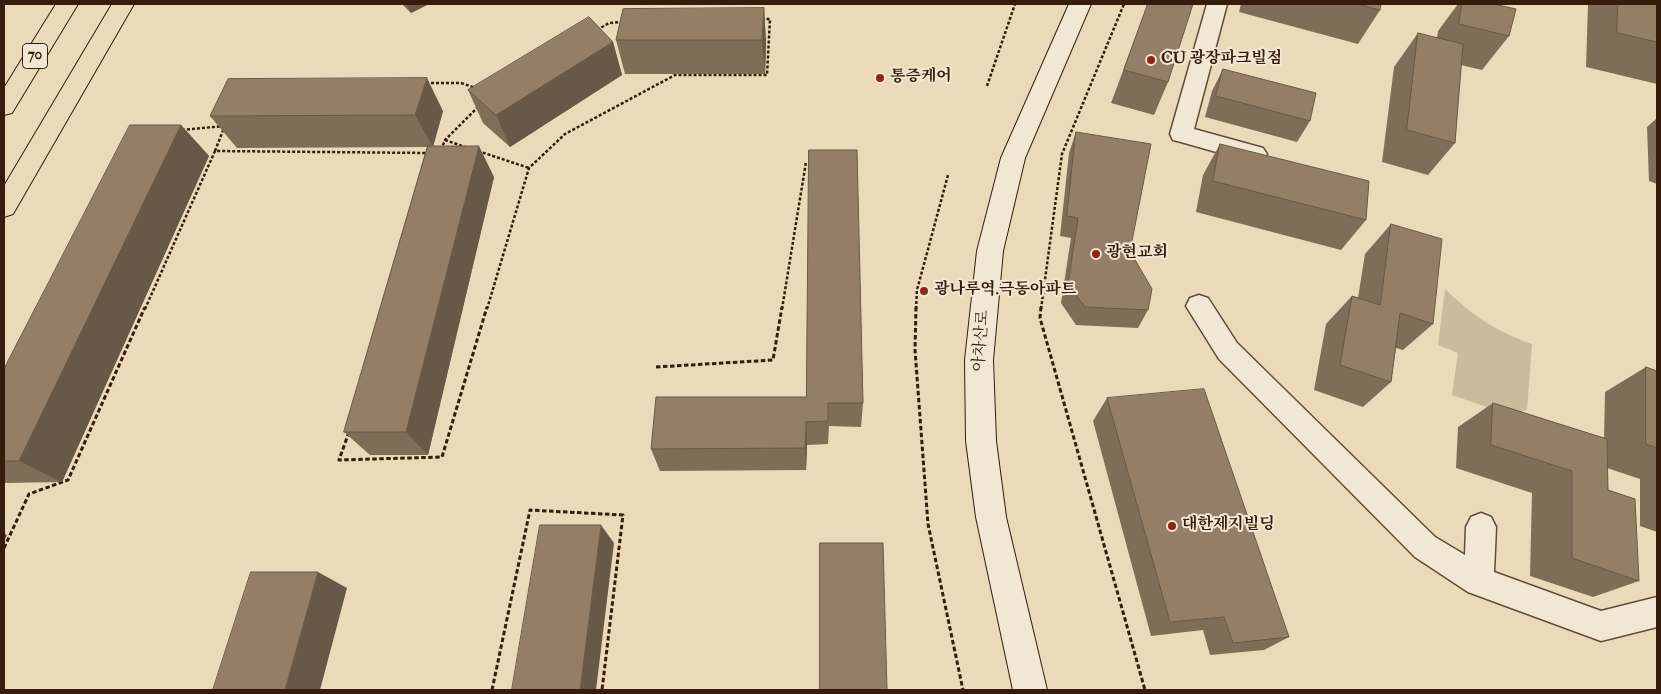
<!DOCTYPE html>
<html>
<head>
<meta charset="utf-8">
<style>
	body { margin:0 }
	#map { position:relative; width:1661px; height:694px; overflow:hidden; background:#eadaba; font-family:"IM FELL Double Pica",serif }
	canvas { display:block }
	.frame { position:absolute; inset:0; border:5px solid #361c0b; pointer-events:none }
</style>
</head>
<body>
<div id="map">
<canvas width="1661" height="694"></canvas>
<div class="frame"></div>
</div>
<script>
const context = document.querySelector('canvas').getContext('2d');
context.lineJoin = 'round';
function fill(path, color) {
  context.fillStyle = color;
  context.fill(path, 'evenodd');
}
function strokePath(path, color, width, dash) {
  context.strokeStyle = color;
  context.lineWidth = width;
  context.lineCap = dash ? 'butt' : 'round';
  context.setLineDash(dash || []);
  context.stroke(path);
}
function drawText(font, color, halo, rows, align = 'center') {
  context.font = font + ' "IM FELL Double Pica","Noto Serif KR",serif';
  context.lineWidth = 4;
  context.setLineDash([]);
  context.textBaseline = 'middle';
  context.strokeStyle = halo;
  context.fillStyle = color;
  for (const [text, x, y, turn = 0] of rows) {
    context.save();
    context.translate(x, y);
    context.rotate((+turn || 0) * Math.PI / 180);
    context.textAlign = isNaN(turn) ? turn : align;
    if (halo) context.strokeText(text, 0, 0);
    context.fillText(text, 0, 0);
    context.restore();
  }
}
const green = new Path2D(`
	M1445,289C1474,317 1494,330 1532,344L1527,410L1510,415L1452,395L1458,353L1438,345Z`);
const pathFar1 = new Path2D(`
	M597,30L609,23L623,22
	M426,83H461L476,88
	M987,86L1015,4
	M182,130L224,126
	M445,140L465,147
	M441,150L445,140L479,106
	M215,151L224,128
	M478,151L529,168
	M145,309L215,151L430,153
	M487,309L529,168L565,134L675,75H767L770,19H762
	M782,309L806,162
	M916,309L917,290L948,175
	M1041,309L1062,154L1124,4`);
const path = new Path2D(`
	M916,307L915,350L928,524L963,690
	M1041,307L1040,318L1145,690
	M656,367L773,360L782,307
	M349,432L339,460L442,457L487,307
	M4,548L29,494L68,480L145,307
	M492,690L530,510L623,515L602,690`);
const street = new Path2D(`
	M1207,4H1227L1194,129L1263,148L1267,154L1263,160L1255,163L1181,142L1173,140L1170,134Z
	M1199,295L1208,298L1237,343L1435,537L1465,555L1466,527L1471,517L1481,513L1491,517L1496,527L1494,572L1601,611L1657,597V627L1601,641L1468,592L1415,557L1219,359L1186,306L1190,298Z`);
const secondary = new Path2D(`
	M1069,4H1091L1025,158L1003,251L993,360L996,441L1006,517L1047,690H1013L976,517L966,441L965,360L977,251L1001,158Z`);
const highway = new Path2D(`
	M56,4H78L12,113L4,115V88Z
	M112,4H134L13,214L4,217V186Z`);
const wall = new Path2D(`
	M402,4H429L411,13Z
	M1148,4L1168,82L1154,115L1111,103Z
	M1241,4H1381L1380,10L1358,44L1239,12Z
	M1458,4H1494L1509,36L1482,70L1461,65L1455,143L1428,175L1382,162L1394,67L1418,33L1437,38L1438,31Z
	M1588,4H1657V84L1586,67Z
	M764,8L766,42L765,74H625L616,40Z
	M613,42L622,75L510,147L483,123L468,90Z
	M1223,69L1310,121L1297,142L1205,117L1212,91Z
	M443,111L433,146L494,177L428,455H370L344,432L427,147L237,148L210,116Z
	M1657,118V184L1649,181L1647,127Z
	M181,125L209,156L62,482L4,483V369Z
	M1076,132L1130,251L1148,310L1138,328L1076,325L1061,303L1071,238L1060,236L1069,153Z
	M1220,144L1366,220L1341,250L1196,212L1203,175Z
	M1391,224L1433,324L1403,350L1396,348L1391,382L1363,407L1314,390L1326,324L1352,296L1358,298L1365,254Z
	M1646,367L1657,371V532L1640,526V479L1607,468L1608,490L1639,581L1593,597L1530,576L1532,493L1456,468L1458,427L1493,403L1604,438L1605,392Z
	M806,397L863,403L861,427L829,426L828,444L807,445L806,470L660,471L651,449Z
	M1107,398L1289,637L1264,650L1210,655L1203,630L1151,636L1093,421Z`);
const shadedWall = new Path2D(`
	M406,4H429L411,13Z
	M764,8L766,42L765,74L762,40Z
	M613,42L622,75L510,147L496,115Z
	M427,78L443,111L433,147L415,115Z
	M181,125L209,156L62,482L19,461Z
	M479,146L494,177L428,455L406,432Z
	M806,422L807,445L806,470L805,448Z
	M601,525L614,543L596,690H580Z
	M4,533L7,535L4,542Z
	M318,572L347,588L320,690H285Z`);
const building = new Path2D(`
	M1148,4H1193L1168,82L1124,70Z
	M1358,4H1381L1380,10Z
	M1462,4H1494L1516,9L1509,36L1459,24Z
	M1618,4H1657V42L1617,33Z
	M764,8L762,40H616L623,9Z
	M589,17L613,42L496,115L468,90Z
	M1418,33L1463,44L1455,143L1407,130Z
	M1223,69L1316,93L1310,121L1216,96Z
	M427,78L415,115L210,116L228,79Z
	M130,125H181L19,461H4V369Z
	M1076,132L1151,144L1130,251L1152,289L1148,310L1085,307L1068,284L1078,218L1067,216Z
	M1220,144L1369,181L1366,220L1213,181Z
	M428,146H479L406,432H344Z
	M809,150H857L863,403H828V421L806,422L805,448L651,449L656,397H806Z
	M1391,224L1442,239L1433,324L1400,313L1391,382L1340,365L1352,296L1380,305Z
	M1646,367L1657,371V448L1646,444Z
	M1204,389L1289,637L1233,643L1224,617L1170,622L1107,398Z
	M1493,403L1607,439L1608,490L1635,499L1639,581L1572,558V471L1491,445Z
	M540,525H601L580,690H512Z
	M820,543H883L887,690H820Z
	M251,572H318L285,690H213Z`);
const markers = [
	[1151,60,5,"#8f2418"],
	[880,78,5,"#8f2418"],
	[1096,254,5,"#8f2418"],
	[924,291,5,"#8f2418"],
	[1172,526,5,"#8f2418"]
];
const shields = [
	[35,56,25]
];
const shieldNames = [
	["70",35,56]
];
const poiNames = [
	["CU 광장파크빌점",1161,60],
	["통증케어",890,78],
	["광현교회",1106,254],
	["광나루역.극동아파트",934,291],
	["대한제지빌딩",1182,526]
];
const streetNames = [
	["아차산로",982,341,-86]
];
fill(green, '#cbba9c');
strokePath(street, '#634c37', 3);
strokePath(secondary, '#361c0b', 2);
strokePath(highway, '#361c0b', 2);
strokePath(pathFar1, '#361c0b', 2.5, [3, 2]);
strokePath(path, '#361c0b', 3, [4.5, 2.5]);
fill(street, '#f1e7d2');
fill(secondary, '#f1e7d2');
fill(highway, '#eadaba');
fill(wall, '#7f6d58');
fill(shadedWall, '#685947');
fill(building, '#947f66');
strokePath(building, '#685947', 1);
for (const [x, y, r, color] of markers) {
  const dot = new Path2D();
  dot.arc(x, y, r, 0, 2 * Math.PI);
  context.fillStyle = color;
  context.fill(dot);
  strokePath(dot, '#f1e7d2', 2);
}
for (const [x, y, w] of shields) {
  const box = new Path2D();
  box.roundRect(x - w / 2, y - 12.5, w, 25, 4);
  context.fillStyle = '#f1e7d2';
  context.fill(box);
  strokePath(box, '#361c0b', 1);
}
drawText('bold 15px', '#361c0b', null, shieldNames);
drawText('bold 16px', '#361c0b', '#f1e7d2', poiNames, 'left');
drawText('16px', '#361c0b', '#f1e7d2', streetNames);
</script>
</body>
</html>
